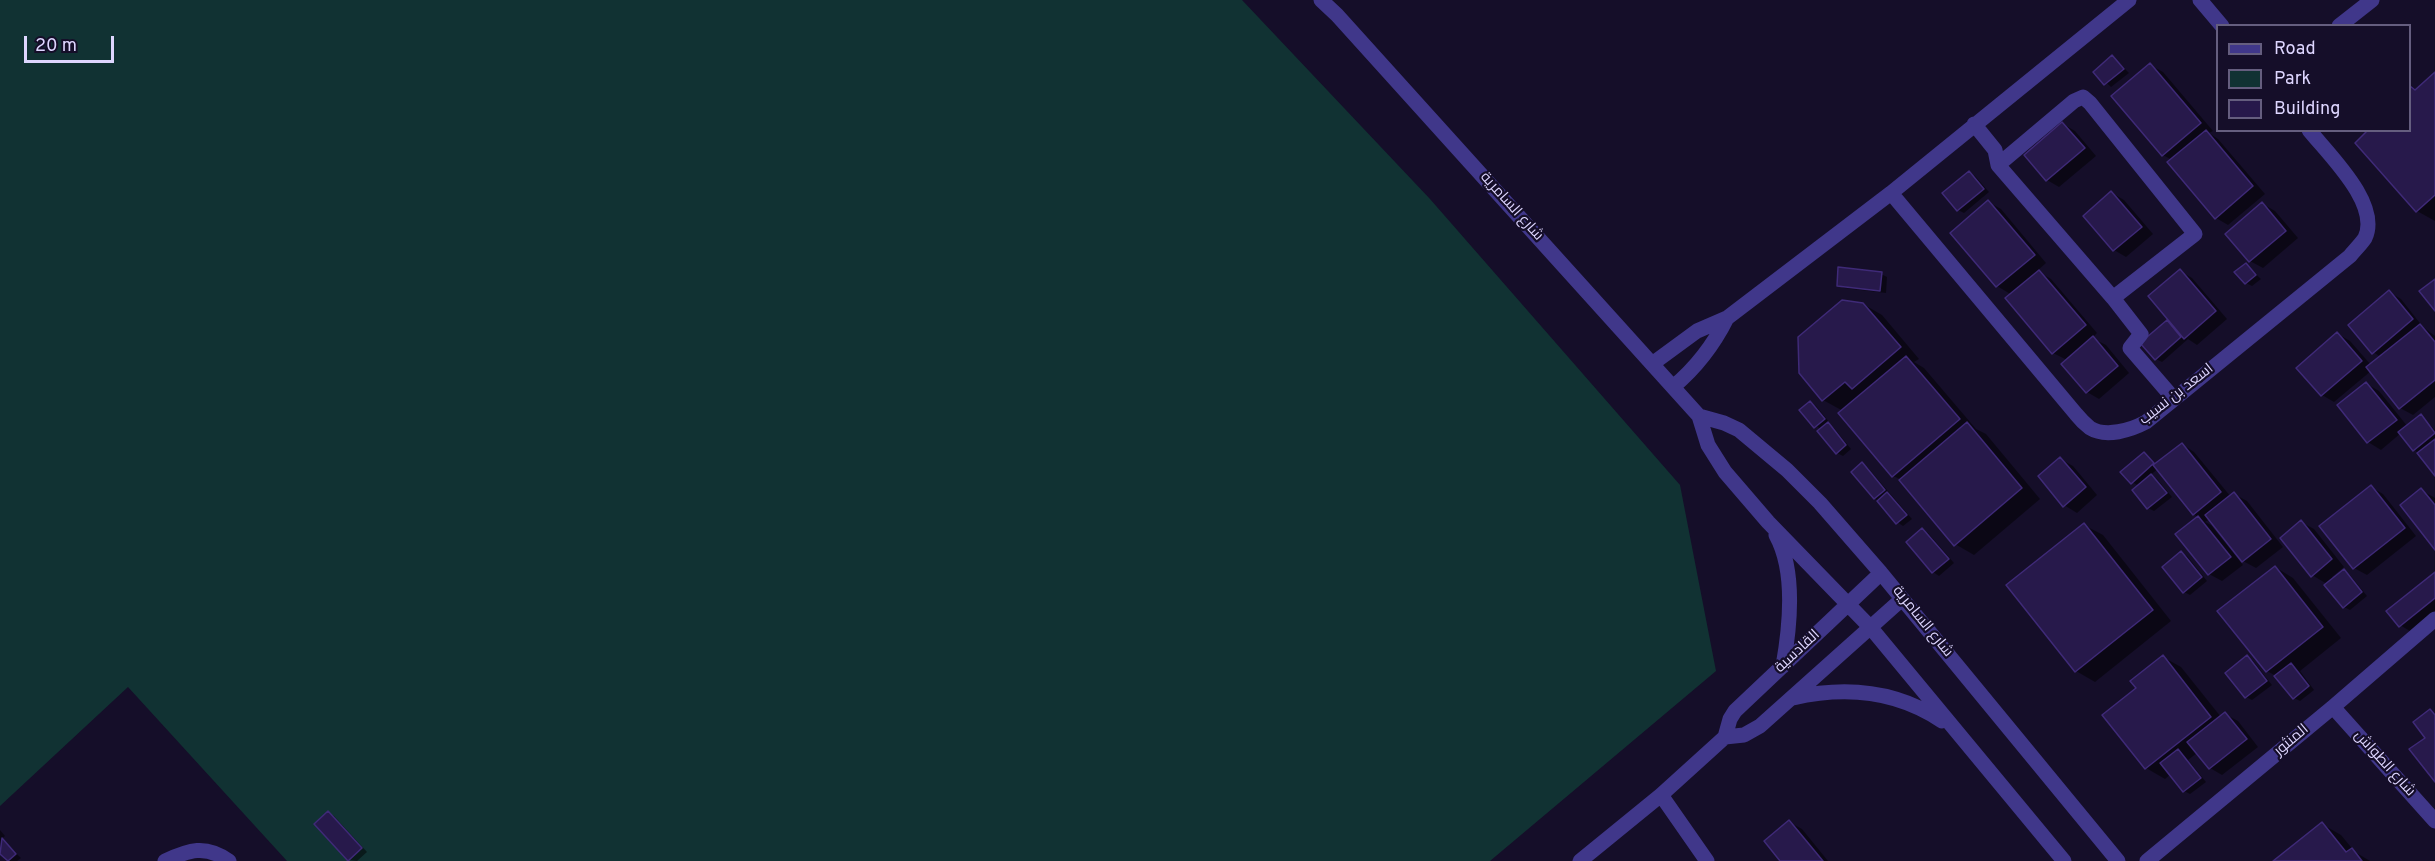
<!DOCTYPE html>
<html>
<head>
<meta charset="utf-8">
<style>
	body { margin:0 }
	#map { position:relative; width:2435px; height:861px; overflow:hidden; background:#150e29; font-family:Overpass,sans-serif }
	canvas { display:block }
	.legend { position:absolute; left:2216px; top:24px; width:195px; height:108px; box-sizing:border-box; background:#150e29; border:2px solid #655e7f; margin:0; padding:8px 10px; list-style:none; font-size:18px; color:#ded6ff }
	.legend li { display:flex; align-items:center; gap:12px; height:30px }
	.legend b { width:30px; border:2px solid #655e7f }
	.scale { position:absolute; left:24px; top:36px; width:90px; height:27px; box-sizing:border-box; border:3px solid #ded6ff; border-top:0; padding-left:8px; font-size:18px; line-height:21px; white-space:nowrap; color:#ded6ff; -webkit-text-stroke:4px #150e29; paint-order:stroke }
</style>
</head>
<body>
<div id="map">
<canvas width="2435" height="861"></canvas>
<ul class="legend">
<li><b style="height:8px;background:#40378a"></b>Road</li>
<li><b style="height:16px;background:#113233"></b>Park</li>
<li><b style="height:16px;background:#27194b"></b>Building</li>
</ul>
<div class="scale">20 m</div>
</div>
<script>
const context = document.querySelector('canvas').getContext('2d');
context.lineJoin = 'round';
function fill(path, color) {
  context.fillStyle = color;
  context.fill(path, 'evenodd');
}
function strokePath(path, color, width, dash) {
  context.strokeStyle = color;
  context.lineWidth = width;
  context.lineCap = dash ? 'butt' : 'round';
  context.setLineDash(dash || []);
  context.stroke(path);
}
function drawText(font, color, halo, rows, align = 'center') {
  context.font = font + ' Overpass,Cairo,sans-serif';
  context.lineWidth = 4.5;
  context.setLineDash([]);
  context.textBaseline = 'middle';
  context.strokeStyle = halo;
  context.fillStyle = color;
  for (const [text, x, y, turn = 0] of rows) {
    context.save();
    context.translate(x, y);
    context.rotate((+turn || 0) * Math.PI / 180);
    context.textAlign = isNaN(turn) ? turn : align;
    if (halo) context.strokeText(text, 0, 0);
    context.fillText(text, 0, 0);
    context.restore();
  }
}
const green = new Path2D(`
	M0,0H1242L1430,199L1680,485L1716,671L1490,861H287L128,687L0,806Z`);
const shadow = new Path2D(`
	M2113,57L2129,73L2111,87L2095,72Z
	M2150,65L2163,72L2213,131L2209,133L2218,139L2265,194L2228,225L2216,218L2172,160L2163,155Z
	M2435,74V221L2417,211L2410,130V88L2416,90Z
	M2063,124L2075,131L2096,156L2059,187L2047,180Z
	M1969,172L1975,176L1989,192L1964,213L1958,210Z
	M2112,193L2124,200L2153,234L2126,257L2114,250Z
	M1988,202L2001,209L2046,263L2037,271L2051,279L2097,333L2092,338L2106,345L2129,373L2099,399L2087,392L2067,360L2053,353L2012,295L1997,286L1952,233Z
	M2263,204L2275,211L2298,238L2263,268L2250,261Z
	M2246,265L2261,279L2252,286L2246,283Z
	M2180,271L2192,278L2227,319L2197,345L2188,339L2162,362L2156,359L2167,322L2175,326Z
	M1881,274L1887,277L1886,293L1844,288L1838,285Z
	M2389,292L2401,299L2423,327L2435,336V397L2413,415L2400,408L2371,371L2334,402L2322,395L2338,334L2350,341L2371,365L2381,357L2373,352Z
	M1863,304L1882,315L1919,359L1914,362L1924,368L1976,429L1986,434L2040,499L1974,555L1955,544L1900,479L1893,476L1843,411L1823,400Z
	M2367,384L2379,391L2408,427L2421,416L2435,430V474L2401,433L2381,450L2368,442L2340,406Z
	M1810,403L1816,406L1830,423L1828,424L1834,428L1851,449L1843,456L1837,453L1819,432L1821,430L1801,410Z
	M2182,444L2194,452L2231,497L2234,494L2247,501L2283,547L2256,568L2243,561L2210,519L2205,522L2211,525L2243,565L2222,581L2209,574L2177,535L2199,518L2194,514L2158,469L2150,475L2157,479L2172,497L2154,511L2148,508L2139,486L2132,482L2144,454L2157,464Z
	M2060,459L2073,466L2097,495L2077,513L2064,505Z
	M1862,464L1868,468L1912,519L1903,526L1897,522L1875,498Z
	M2371,487L2383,494L2416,536L2367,575L2354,568Z
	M2421,490L2435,498V547Z
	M2301,522L2314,529L2344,567L2332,577L2334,579L2344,571L2350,575L2367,596L2350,610L2344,607L2327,584L2312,575Z
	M2084,525L2103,535L2171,621L2095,682L2076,671Z
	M1922,530L1928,533L1954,563L1939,576L1933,572L1908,542Z
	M2181,553L2187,556L2207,581L2190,595L2184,592Z
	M2275,567L2293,578L2341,638L2300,671L2314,690L2300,701L2294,698L2276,676L2267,671Z
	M2435,574V615L2413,633L2400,625Z
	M2163,657L2181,667L2221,717L2225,714L2238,721L2258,747L2222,775L2210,768L2197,753L2188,760L2206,782L2190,794L2184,791L2171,774L2165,779L2146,768L2104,715L2138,688Z
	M2247,657L2253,661L2272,685L2252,700L2246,697Z
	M328,813L334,816L367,852L357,861L349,860Z
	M1789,822L1802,829L1828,861H1782Z
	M2322,824L2341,835L2355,852L2370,861H2276Z
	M0,830L5,836L1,839L21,858L17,861H9L0,852Z`);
const building = new Path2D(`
	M2112,55L2124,69L2104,85L2093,72Z
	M2150,63L2201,123L2162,156L2111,96Z
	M2435,72V195L2416,212L2355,143L2368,130H2410V86L2415,90Z
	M2062,122L2085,148L2046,181L2024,155Z
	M2206,130L2253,186L2215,219L2167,162Z
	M1969,171L1984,189L1957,211L1942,193Z
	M2111,191L2142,227L2113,251L2083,216Z
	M1988,200L2035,255L1996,287L1950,233Z
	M2262,202L2286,231L2249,262L2225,234Z
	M2246,263L2256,275L2245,284L2234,272Z
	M1838,267L1882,272L1880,291L1837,286Z
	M2180,269L2216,311L2184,339L2148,296Z
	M2039,270L2086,325L2052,354L2005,298Z
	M2435,279V311L2419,291Z
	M2389,290L2413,319L2372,354L2348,325Z
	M1842,300L1863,303L1901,347L1852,389L1845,382L1822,401L1799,373L1798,337Z
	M2167,320L2181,337L2155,360L2140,343Z
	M2420,324L2435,342V380L2399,409L2366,367Z
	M2337,332L2362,361L2321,396L2296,368Z
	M2093,336L2118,366L2086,393L2061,364Z
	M1906,356L1960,419L1892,477L1838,413Z
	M2366,382L2397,420L2367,443L2337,405Z
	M1810,401L1825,419L1814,428L1799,410Z
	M2421,414L2435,433L2413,451L2398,432Z
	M1828,422L1846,445L1836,454L1817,431Z
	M1967,422L2022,488L1954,546L1899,480Z
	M2435,439V476L2417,453Z
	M2182,443L2221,492L2193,515L2153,465Z
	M2144,452L2154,463L2131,484L2120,472Z
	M2060,457L2086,487L2063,507L2038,476Z
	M1862,462L1885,490L1874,499L1851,472Z
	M2151,474L2167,493L2147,509L2132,490Z
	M2371,485L2405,528L2353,569L2319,526Z
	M2421,488L2435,505V550L2400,505Z
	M1887,492L1907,515L1896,524L1877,501Z
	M2234,492L2271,539L2242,562L2205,515Z
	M2198,516L2231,557L2208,575L2175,534Z
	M2301,520L2332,559L2311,577L2280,538Z
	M2084,523L2153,610L2075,672L2006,585Z
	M1922,528L1949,559L1932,573L1906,542Z
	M2181,551L2202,577L2183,593L2162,567Z
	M2275,566L2323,627L2266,672L2217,611Z
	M2344,569L2362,592L2343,608L2324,585Z
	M2435,572V598L2399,627L2386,611Z
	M2163,655L2211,717L2145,769L2102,715L2136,688L2130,681Z
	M2247,655L2267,681L2245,698L2225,673Z
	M2291,663L2309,686L2293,699L2274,676Z
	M2430,709L2435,715V782L2409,749L2425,738L2413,722Z
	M2225,712L2247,739L2209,769L2187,742Z
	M2178,749L2201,778L2183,792L2160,763Z
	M328,811L362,848L348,861L314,824Z
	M1789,820L1823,861H1780L1764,841Z
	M2322,822L2346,852L2352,848L2362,861H2273Z
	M2,838L16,854L8,861L0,854Z`);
const minor = new Path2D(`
	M1321,0L1337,15L1699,416L1708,445L1725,472L1768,522L1871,628L2064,861
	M2200,0L2222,26
	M2339,26L2372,0
	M1974,124L1995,150L1998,165L2113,298L2141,334L2130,348L2174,399
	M1998,165L2074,101L2083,97L2090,103L2195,234L2113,298
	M1891,193L2076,414C2080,419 2085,424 2090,428C2106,438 2131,430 2146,422L2350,256C2354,251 2361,244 2365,238C2381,204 2329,155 2309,130
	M1652,364L1697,331L1727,318L1891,193L2129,0
	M1673,387C1697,367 1713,346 1727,318
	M1699,416L1724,423L1739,430L1787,470L1820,503L1881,573L2118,861
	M1776,535C1796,571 1790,627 1783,666
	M1793,698C1845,686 1897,691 1942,721
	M2333,707L2435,821
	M1725,737L1744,735L1760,726L1902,599
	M1661,795L1707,861
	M165,861C189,850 205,844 229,861
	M1580,861L1661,795L1725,737L1730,719L1735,711L1881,573
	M2147,861L2333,707L2435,619`);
const streetNames = [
	["شارع السامرية",1511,207,48],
	["اسعد بن نسيب",2177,395,-38],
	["شارع السامرية",1922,622,51],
	["القادسية",1798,652,-43],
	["المنثور",2292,741,-40],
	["شارع الطواش",2384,764,48]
];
fill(green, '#113233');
fill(shadow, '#0007');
fill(building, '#27194b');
strokePath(building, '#3f2a78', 1.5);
strokePath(minor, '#40378a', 15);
drawText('15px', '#ded6ff', '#150e29', streetNames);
</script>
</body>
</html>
